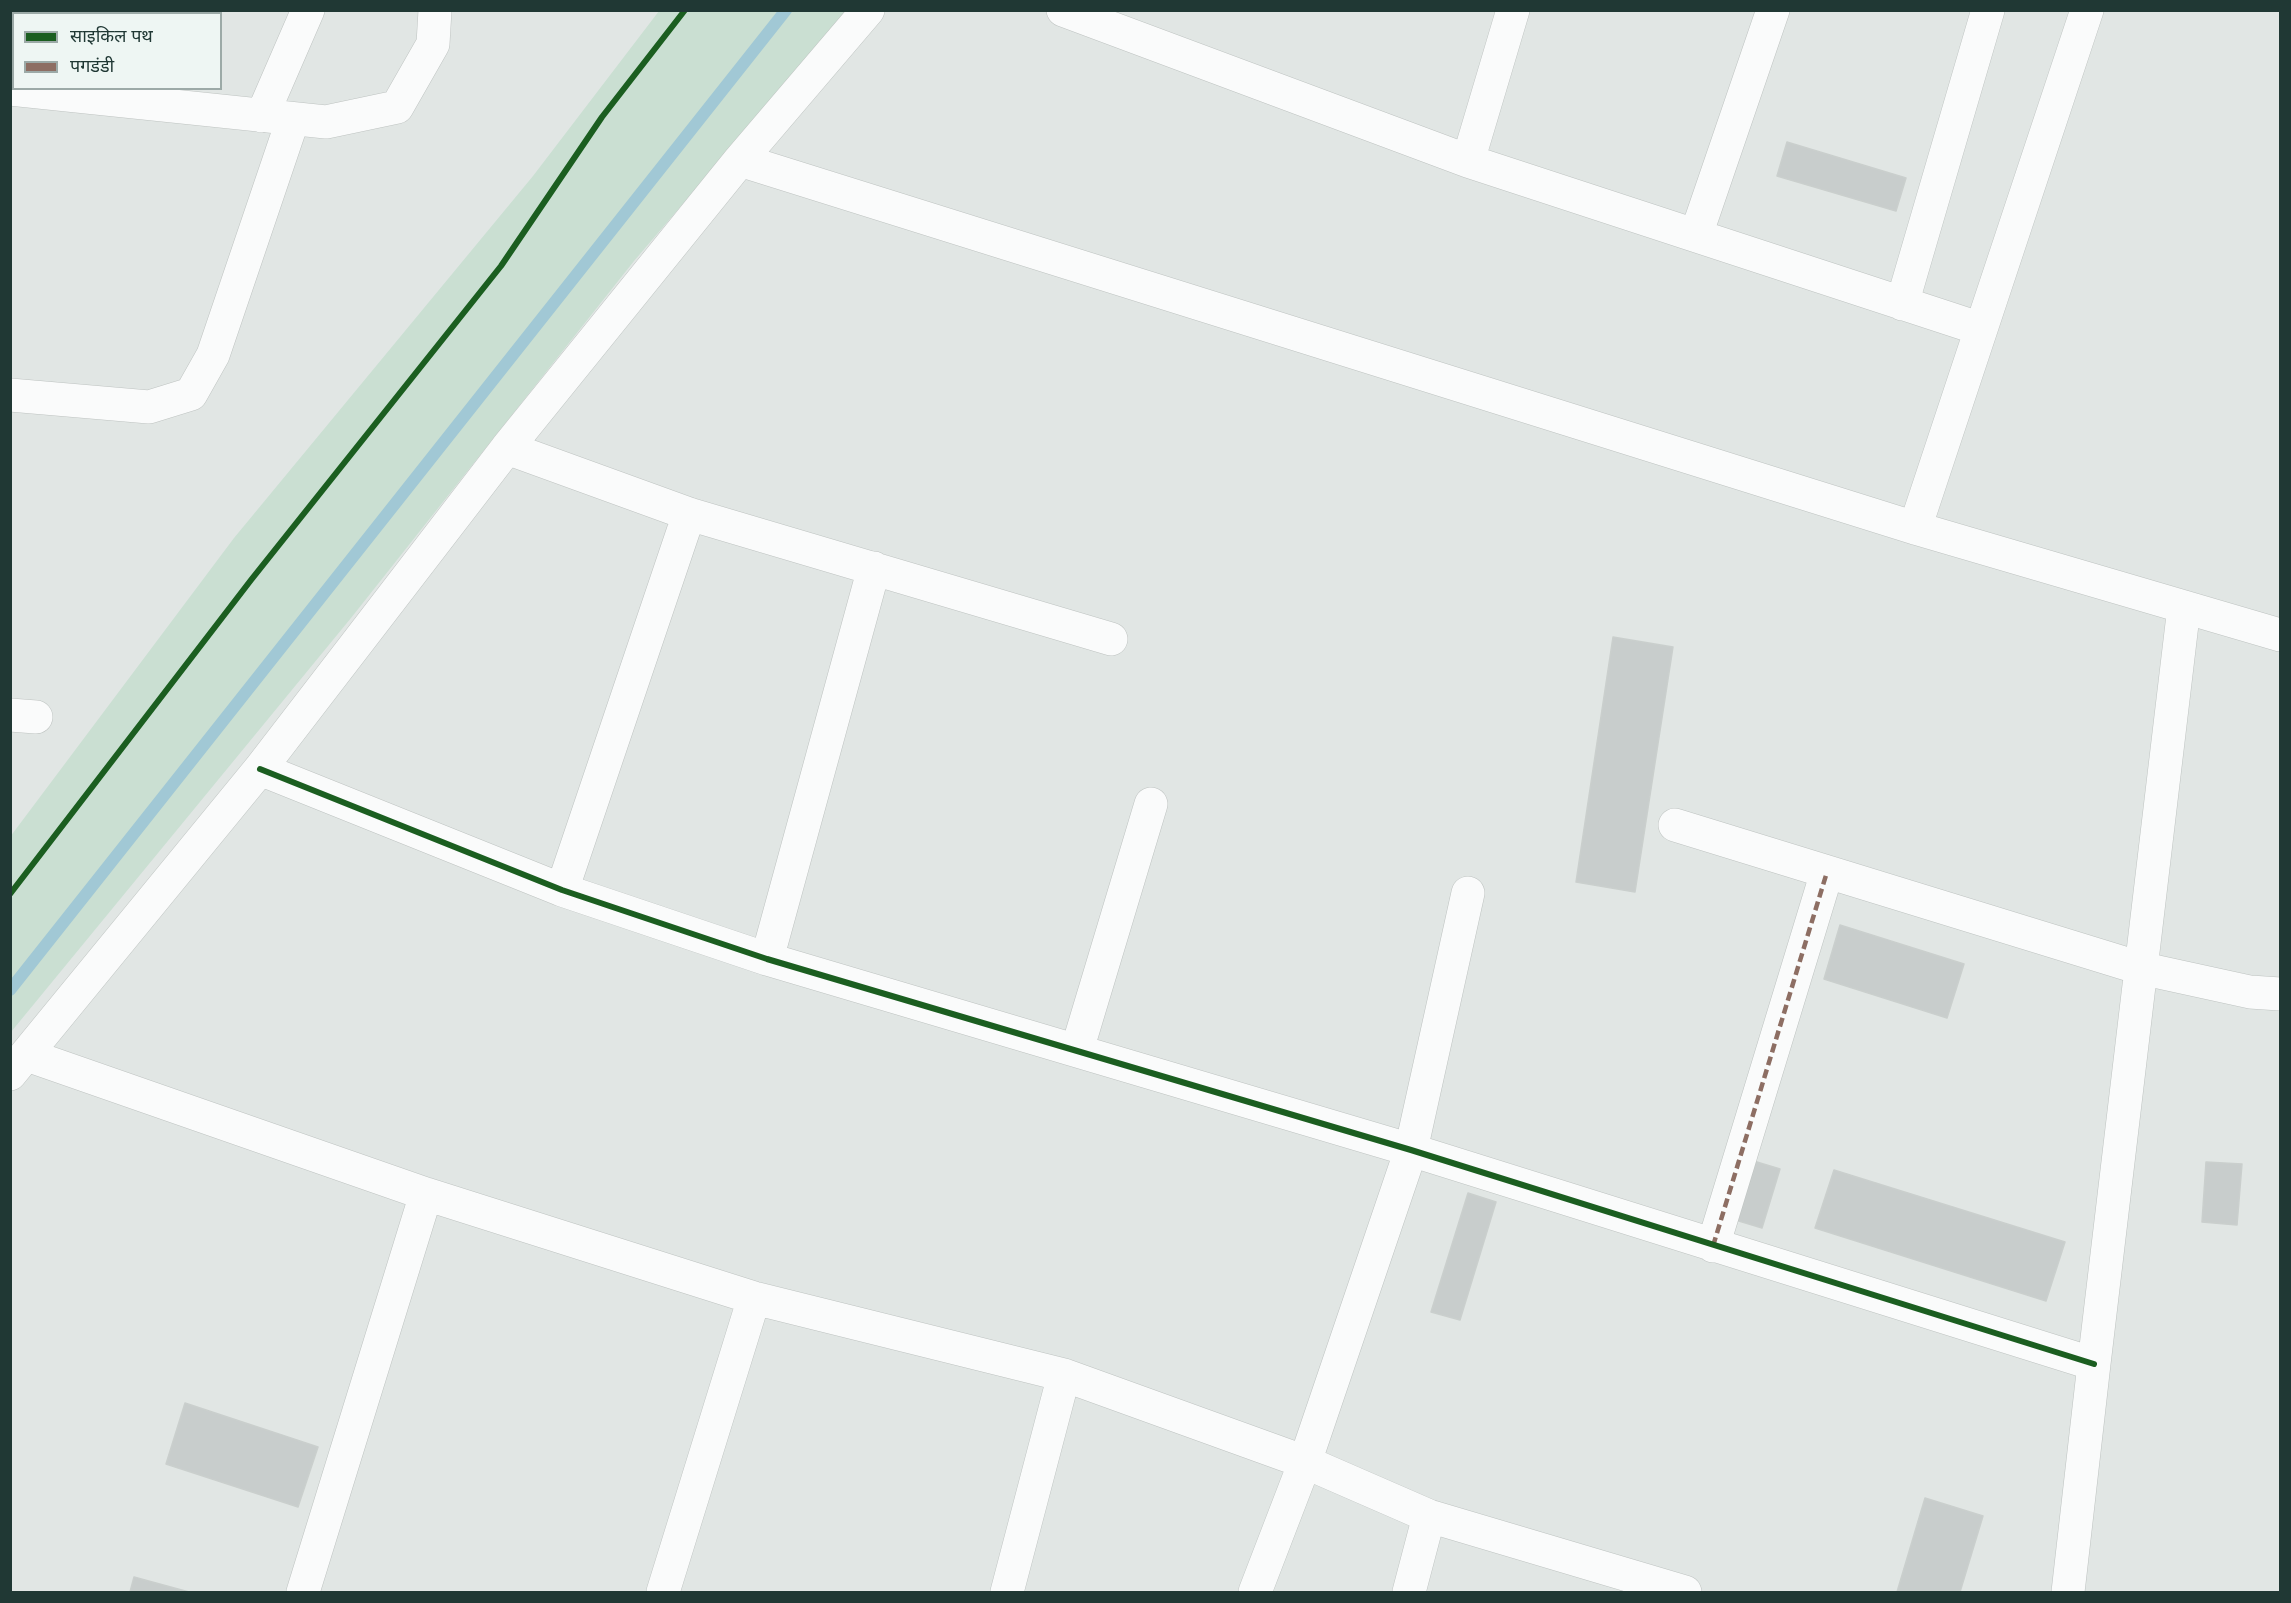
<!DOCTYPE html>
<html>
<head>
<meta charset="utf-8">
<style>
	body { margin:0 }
	#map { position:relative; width:2291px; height:1603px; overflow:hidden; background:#e1e6e4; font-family:"Fira Sans","Noto Sans Devanagari",sans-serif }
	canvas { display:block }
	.frame { position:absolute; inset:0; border:12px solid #203834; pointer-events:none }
	.legend { position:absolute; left:12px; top:12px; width:210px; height:78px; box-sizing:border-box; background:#eef6f3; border:2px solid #9caaa7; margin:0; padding:8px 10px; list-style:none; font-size:18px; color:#203834 }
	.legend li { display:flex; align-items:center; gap:12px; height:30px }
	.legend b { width:30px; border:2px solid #9caaa7 }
</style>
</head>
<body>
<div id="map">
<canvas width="2291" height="1603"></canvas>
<div class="frame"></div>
<ul class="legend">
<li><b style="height:8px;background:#1b5e20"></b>साइकिल पथ</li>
<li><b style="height:8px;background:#8d6e63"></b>पगडंडी</li>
</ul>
</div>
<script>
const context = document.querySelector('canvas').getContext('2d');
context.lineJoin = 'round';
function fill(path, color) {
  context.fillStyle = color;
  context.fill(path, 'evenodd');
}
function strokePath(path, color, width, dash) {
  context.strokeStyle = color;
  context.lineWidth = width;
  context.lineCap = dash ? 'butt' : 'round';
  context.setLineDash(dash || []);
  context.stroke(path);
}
const green = new Path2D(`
	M659,11H848L634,261L351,618L11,1032L10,837L234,538L533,176Z`);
const stream = new Path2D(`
	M10,990L786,10`);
const building = new Path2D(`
	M80,10H135V14H80Z
	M141,10H162V14H141Z
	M173,10H198V14H172Z
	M1787,142L1906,178L1896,211L1777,176Z
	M1613,637L1673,647L1635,892L1576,882Z
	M1840,925L1964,964L1947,1018L1824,979Z
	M1747,1159L1780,1169L1762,1228L1729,1218Z
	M2206,1162L2242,1164L2237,1225L2202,1222Z
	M1834,1170L2065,1242L2046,1301L1815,1228Z
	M1468,1193L1496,1202L1460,1320L1431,1312Z
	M185,1403L318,1447L298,1507L166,1464Z
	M1925,1498L1983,1516L1960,1592H1897Z
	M134,1577L189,1592H130Z`);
const minor = new Path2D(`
	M1063,10L1468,161L1981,329
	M10,89L326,122L397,107L433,44L435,10
	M262,116L308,10
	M740,160L1915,528L2280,635
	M1468,161L1513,10
	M1696,235L1773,10
	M1902,304L1988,10
	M10,395L149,407L191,394L213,355L293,119
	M507,448L689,514L1111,639
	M1915,528L2087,10
	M10,715L36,717
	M260,769L562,890L767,959L1411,1150L2094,1364
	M1675,825L2140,968L2250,992L2280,994
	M562,890L689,514
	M767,959L874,568
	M1077,1050L1151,804
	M27,1055L426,1194L754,1298L1064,1375L1305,1462L1429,1516L1685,1592
	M10,1074L260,769L507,448L740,160L868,10
	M1713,1246L1827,872
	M303,1592L426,1194
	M663,1592L754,1298
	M1007,1592L1064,1375
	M1255,1592L1305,1462L1411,1150L1468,893
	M1409,1592L1429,1516
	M2068,1592L2094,1364L2184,607`);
const quiet = new Path2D(`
	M1713,1246L1827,872`);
const cycleway = new Path2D(`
	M260,769L562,890L767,959L1411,1150L2094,1364
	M10,894L251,580L501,266L602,117L685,10`);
fill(green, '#cadfd2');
strokePath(stream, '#a1c8d5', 12);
fill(building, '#c8cdcc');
strokePath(building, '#cacfcd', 1.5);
strokePath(minor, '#bec3c1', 34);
strokePath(minor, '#fafbfb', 33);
strokePath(quiet, '#8d6e63', 4.5, [9, 4.5]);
strokePath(cycleway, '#1b5e20', 6);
</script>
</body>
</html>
